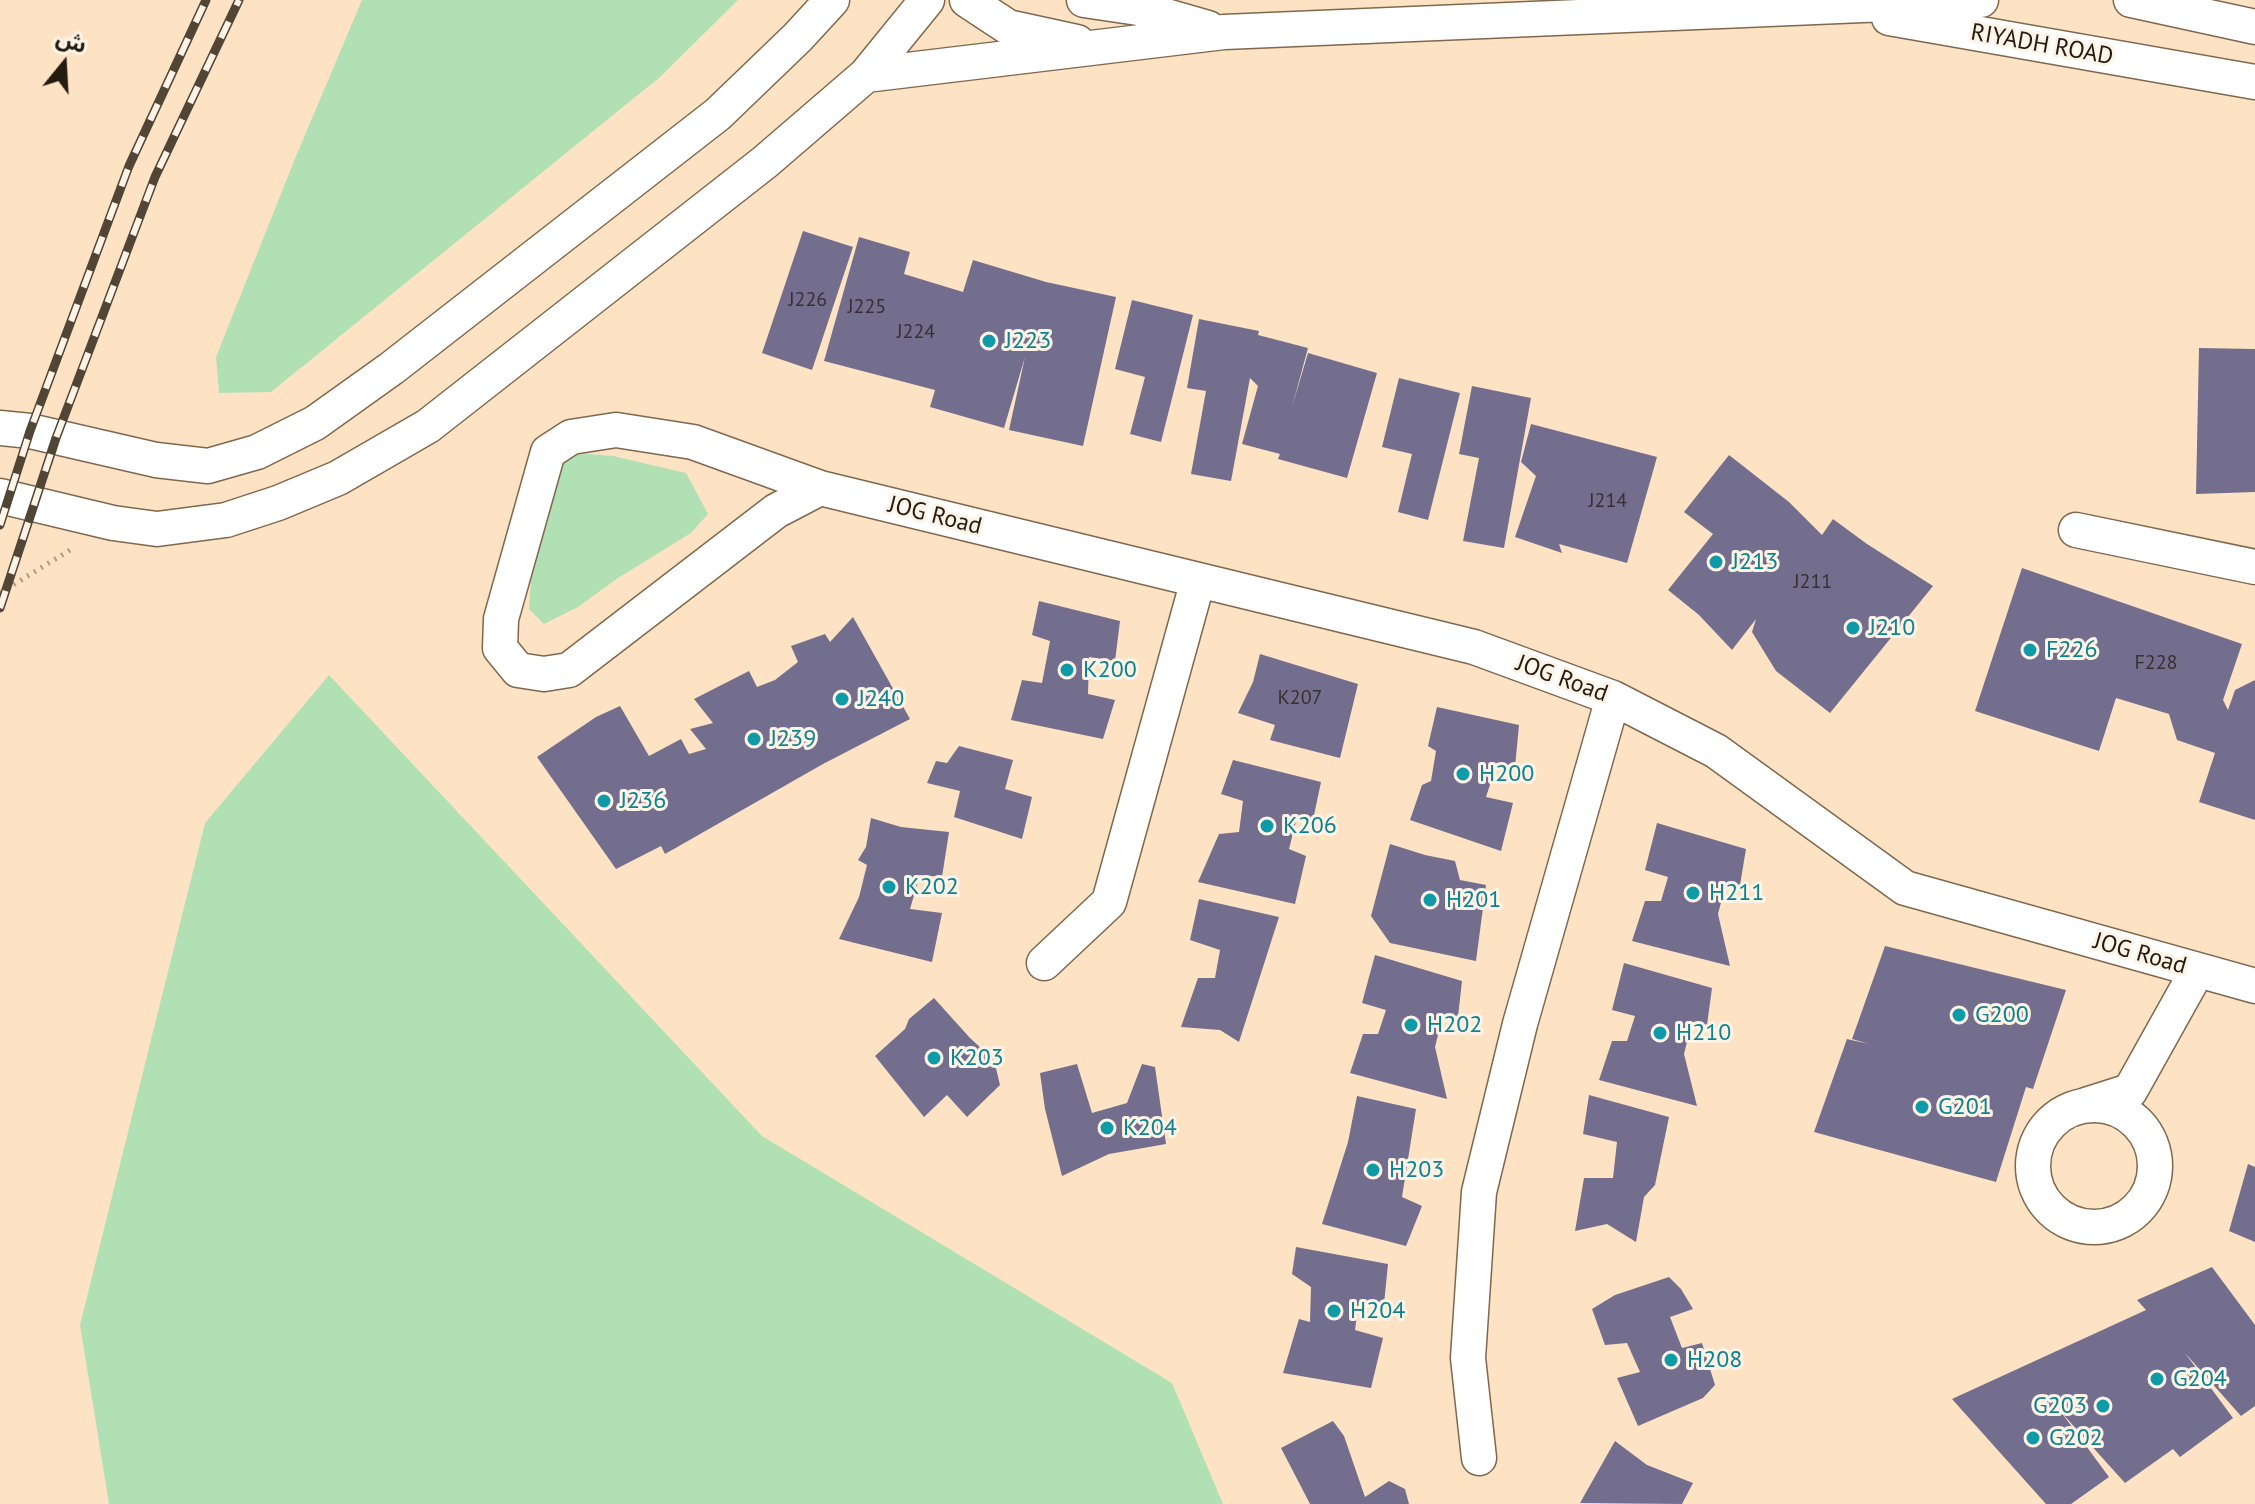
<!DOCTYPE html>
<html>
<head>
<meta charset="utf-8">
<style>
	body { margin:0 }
	#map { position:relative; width:2255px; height:1504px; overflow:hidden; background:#fde3c4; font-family:"PT Sans","Noto Sans Arabic",sans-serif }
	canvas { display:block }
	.north { position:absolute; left:24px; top:24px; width:80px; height:80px; -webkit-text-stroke:6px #fdf3e6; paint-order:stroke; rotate:18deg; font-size:22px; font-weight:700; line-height:32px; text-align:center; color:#251c11 }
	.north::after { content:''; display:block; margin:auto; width:28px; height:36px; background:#251c11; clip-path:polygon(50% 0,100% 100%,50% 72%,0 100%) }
</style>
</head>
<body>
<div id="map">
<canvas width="2255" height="1504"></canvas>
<div class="north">ش</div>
</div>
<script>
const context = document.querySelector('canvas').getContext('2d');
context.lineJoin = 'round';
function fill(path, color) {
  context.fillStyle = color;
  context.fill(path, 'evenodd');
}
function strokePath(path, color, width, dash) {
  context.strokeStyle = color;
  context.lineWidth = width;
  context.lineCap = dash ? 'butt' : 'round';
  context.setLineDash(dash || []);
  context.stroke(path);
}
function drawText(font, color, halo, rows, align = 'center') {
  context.font = font + ' "PT Sans",sans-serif';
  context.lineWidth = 6;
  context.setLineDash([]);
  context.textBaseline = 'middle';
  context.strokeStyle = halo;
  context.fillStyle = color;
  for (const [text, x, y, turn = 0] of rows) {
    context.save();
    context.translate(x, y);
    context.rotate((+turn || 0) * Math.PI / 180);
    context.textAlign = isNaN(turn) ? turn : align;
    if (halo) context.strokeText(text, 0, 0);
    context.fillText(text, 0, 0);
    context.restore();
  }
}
const green = new Path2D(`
	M362,0H738L660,77L271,392L219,393L216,357L294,161Z
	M590,454L613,456L686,473L708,514L691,533L618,578L578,607L544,624L529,609L533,550L559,455Z
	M329,675L762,1136L1172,1383L1223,1504H109L80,1325L205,823Z`);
const building = new Path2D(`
	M803,231L853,247L812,370L762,353Z
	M859,237L910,252L904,274L963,292L973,260L1046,282L1116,297L1083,446L1009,430L1025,357L1004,428L930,407L935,390L824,361Z
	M1132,300L1193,315L1161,442L1130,434L1145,377L1115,369Z
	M1199,319L1259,331L1258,335L1308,348L1292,407L1308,353L1377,373L1347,478L1278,459L1280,454L1242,444L1258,386L1250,378L1231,481L1191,474L1206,391L1187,388Z
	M2199,348L2255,349V492L2196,494Z
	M1399,378L1460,393L1428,520L1398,512L1412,454L1382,447Z
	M1472,386L1531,398L1504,548L1463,541L1479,458L1459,454Z
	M1531,424L1657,457L1627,563L1559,544L1562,553L1515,537L1536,476L1521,462Z
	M1729,455L1789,502L1822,535L1833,519L1867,544L1933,586L1830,713L1776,671L1752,632L1756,619L1732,650L1699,615L1668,590L1713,534L1684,512Z
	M2022,568L2242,644L2223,700L2228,710L2235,690L2255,680V820L2199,802L2215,753L2177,740L2169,714L2116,698L2099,751L1975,711Z
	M1039,601L1120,621L1115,661L1089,657L1088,694L1115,700L1103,739L1011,720L1022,680L1042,683L1050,641L1032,635Z
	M853,617L910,719L823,764L665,854L661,846L616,869L537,757L596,717L620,706L649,756L681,739L689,754L706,749L690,729L713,723L694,699L749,671L757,687L775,680L798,662L791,646L825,634L830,642Z
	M1260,654L1358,684L1340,758L1270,740L1275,725L1238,713L1253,682Z
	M1437,707L1519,725L1515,767L1497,763L1486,797L1513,803L1501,851L1410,820L1422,785L1431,781L1436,751L1428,746Z
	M959,746L1013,760L1005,789L1032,797L1022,839L954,817L960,791L927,783L936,761L947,763Z
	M1233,760L1321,782L1313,820L1297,817L1289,849L1306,856L1295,904L1198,882L1219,834L1239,832L1243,801L1221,794Z
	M871,818L901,827L949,832L942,877L920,875L910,909L942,913L932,962L839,939L859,897L867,865L858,860L866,847Z
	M1657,823L1746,849L1740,885L1726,883L1718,914L1730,966L1632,941L1645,901H1661L1668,877L1645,870Z
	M1390,844L1425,855L1455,861L1460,880L1486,885L1476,961L1390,943L1371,916Z
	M1199,899L1279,917L1239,1042L1220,1030L1181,1027L1198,978H1215L1220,950L1190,940Z
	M1885,946L2066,990L2033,1089L2026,1087L1996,1182L1814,1132L1847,1039L1869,1044L1852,1039Z
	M1375,955L1462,981L1458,1017L1443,1015L1435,1047L1447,1099L1350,1073L1363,1034H1378L1386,1010L1362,1003Z
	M1624,963L1712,988L1707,1025L1692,1022L1684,1054L1697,1106L1599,1080L1612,1041H1627L1635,1016L1612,1010Z
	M934,998L970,1038L994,1060L1000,1085L967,1117L947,1095L924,1117L875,1056L905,1029L909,1019Z
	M1077,1064L1092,1113L1127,1103L1142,1064L1155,1067L1166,1144L1109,1154L1062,1176L1045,1109L1040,1073Z
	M1589,1095L1669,1117L1655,1185L1644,1197L1636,1242L1607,1224L1575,1231L1584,1178H1613L1617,1142L1583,1134Z
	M1357,1096L1416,1109L1402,1197L1422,1206L1406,1246L1322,1224L1348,1142Z
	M2248,1164L2255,1167V1242L2229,1231Z
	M1296,1247L1388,1264L1384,1304L1359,1301L1355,1330L1383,1338L1371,1388L1283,1373L1299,1319L1310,1322L1311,1287L1292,1274Z
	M2212,1267L2255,1325V1406L2241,1416L2185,1353L2233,1418L2180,1457L2173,1449L2125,1483L2061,1412L2109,1477L2071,1504H2046L1952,1399L2146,1310L2137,1300Z
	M1669,1277L1681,1289L1693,1309L1670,1317L1682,1348L1702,1343L1715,1385L1703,1398L1638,1426L1617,1378L1640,1372L1627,1343L1605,1345L1592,1309L1615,1295Z
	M1333,1421L1344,1436L1365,1497L1389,1481L1405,1489L1409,1504H1310L1281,1448Z
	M1615,1441L1647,1465L1693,1483L1682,1504L1580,1503Z`);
const path = new Path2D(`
	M0,593L70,550`);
const minor = new Path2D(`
	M967,0L1008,27L1077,42
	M1084,0L1138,8L1208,28
	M2131,0L2255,27
	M1889,18L2255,82
	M866,75L1224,32L1981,0
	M0,428L30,431L156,460L208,466L257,452L315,423L392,368L718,114L798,37L832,0
	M616,430L693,442L820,488L776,511L569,670L544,674L518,670L500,648L501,619L548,452L571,437Z
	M820,488L1474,647L1613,698L1716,751L1905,888L2255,986
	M0,496L113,523L157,529L226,520L278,503L338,478L428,426L765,162L866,75L927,0
	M2076,530L2255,567
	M1044,963L1109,902L1198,580
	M2086,1105L2130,1091L2197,971
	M2033 1166a61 61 0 1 1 122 0a61 61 0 1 1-122 0Z
	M1479,1458L1468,1358L1479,1192L1520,1024L1613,698`);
const rail = new Path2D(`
	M0,525L30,431L129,166L206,0
	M0,608L56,438L155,177L239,0`);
const markers = [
	[989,341,8,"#0f9aa8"],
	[1716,562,8,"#0f9aa8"],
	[1853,628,8,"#0f9aa8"],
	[2030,650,8,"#0f9aa8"],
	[1067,670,8,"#0f9aa8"],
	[842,699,8,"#0f9aa8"],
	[754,739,8,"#0f9aa8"],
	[1463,774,8,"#0f9aa8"],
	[604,801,8,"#0f9aa8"],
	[1267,826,8,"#0f9aa8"],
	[889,887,8,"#0f9aa8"],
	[1693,893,8,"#0f9aa8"],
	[1430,900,8,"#0f9aa8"],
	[1959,1015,8,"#0f9aa8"],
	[1411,1025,8,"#0f9aa8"],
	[1660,1033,8,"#0f9aa8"],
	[934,1058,8,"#0f9aa8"],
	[1922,1107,8,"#0f9aa8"],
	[1107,1128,8,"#0f9aa8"],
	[1373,1170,8,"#0f9aa8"],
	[1334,1311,8,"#0f9aa8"],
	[1671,1360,8,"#0f9aa8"],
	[2157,1379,8,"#0f9aa8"],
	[2103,1406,8,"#0f9aa8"],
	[2033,1438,8,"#0f9aa8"]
];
const numberNames = [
	["J226",808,300],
	["J225",867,307],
	["J224",916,332],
	["J214",1608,501],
	["J211",1813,582],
	["F228",2156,663],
	["K207",1300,698]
];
const streetNames = [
	["RIYADH ROAD",2042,45,10],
	["JOG Road",935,516,14],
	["JOG Road",1562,679,20],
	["JOG Road",2140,954,16]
];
const cultureNames = [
	["J223",1005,341],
	["J213",1732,562],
	["J210",1869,628],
	["F226",2046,650],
	["K200",1083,670],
	["J240",858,699],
	["J239",770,739],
	["H200",1479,774],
	["J236",620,801],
	["K206",1283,826],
	["K202",905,887],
	["H211",1709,893],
	["H201",1446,900],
	["G200",1975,1015],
	["H202",1427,1025],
	["H210",1676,1033],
	["K203",950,1058],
	["G201",1938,1107],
	["K204",1123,1128],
	["H203",1389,1170],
	["H204",1350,1311],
	["H208",1687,1360],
	["G204",2173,1379],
	["G203",2087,1406,"right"],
	["G202",2049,1438]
];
fill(green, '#b1e0b5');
fill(building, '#736e8e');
strokePath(minor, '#7f684d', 37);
strokePath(path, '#ae9a82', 5, [2, 6]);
strokePath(minor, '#fff', 34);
strokePath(rail, '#514536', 9);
strokePath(rail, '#fdf3e6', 6, [18]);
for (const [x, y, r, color] of markers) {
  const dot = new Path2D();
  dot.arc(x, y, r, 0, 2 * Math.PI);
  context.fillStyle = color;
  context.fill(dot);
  strokePath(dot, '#fdf3e6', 3);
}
drawText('20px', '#383030', null, numberNames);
drawText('24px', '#251c11', '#fdf3e6', streetNames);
drawText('24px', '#0d838f', '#fdf3e6', cultureNames, 'left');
</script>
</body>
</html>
